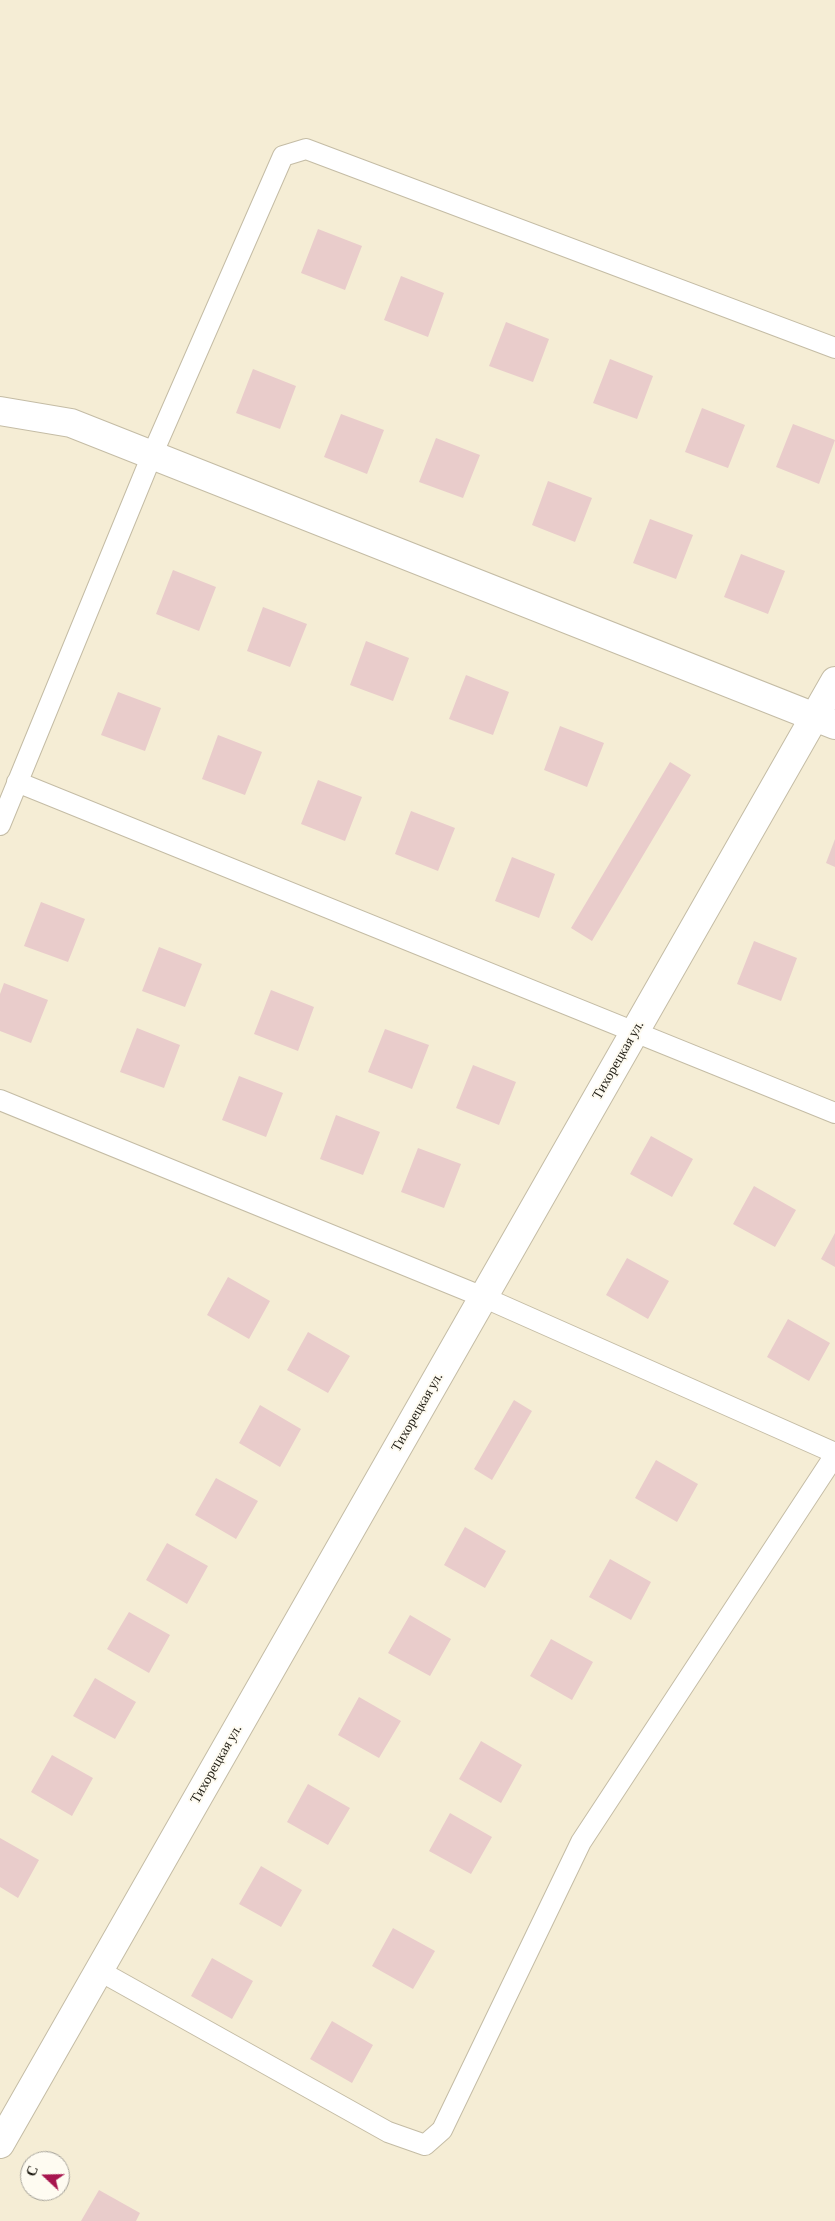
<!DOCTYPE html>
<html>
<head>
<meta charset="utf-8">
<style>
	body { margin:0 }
	#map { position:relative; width:835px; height:2221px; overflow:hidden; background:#f5edd5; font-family:"Crimson Pro",serif }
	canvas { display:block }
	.north { position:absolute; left:20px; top:2151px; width:50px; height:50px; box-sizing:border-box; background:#fefbf1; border:1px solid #a4a198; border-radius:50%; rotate:291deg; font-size:14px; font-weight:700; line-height:20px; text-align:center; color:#1e1b12 }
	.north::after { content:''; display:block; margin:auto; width:18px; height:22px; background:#a7154e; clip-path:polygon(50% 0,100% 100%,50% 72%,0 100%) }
</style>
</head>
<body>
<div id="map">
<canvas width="835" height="2221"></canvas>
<div class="north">С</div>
</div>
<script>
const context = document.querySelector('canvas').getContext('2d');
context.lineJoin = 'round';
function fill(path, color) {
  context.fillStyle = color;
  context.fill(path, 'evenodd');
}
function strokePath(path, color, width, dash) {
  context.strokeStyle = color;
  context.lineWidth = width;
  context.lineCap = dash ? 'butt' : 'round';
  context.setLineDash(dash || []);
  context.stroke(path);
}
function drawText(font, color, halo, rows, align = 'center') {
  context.font = font + ' "Crimson Pro",serif';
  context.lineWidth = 4;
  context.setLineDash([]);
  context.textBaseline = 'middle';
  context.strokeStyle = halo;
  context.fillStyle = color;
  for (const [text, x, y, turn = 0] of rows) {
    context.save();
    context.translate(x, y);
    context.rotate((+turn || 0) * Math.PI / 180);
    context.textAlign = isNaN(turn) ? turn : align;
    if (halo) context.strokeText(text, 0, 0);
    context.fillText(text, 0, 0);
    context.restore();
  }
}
const building = new Path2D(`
	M318,229L362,246L345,290L301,273Z
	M401,276L444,293L428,337L384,320Z
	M506,322L549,339L533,382L489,366Z
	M610,359L653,376L637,419L593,403Z
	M253,369L296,386L280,429L236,413Z
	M702,408L745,425L728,468L685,452Z
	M341,414L384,430L367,474L324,457Z
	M793,424L835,440L819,484L776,467Z
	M436,438L480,455L463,498L419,482Z
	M548,481L592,498L575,542L532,525Z
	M650,519L693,535L676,579L633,563Z
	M741,554L785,571L768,614L724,597Z
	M173,570L216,587L199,631L156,614Z
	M263,607L307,624L290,667L247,651Z
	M366,641L409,658L393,701L350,685Z
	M466,675L509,692L493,735L449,719Z
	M118,692L161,708L145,751L101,735Z
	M560,726L604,743L587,787L544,770Z
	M218,735L262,752L245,795L202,779Z
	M670,762L691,775L592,941L571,928Z
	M318,780L362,797L345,841L301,824Z
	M411,811L455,828L438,871L395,854Z
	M835,839V867L826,863Z
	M512,857L555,874L539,918L495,901Z
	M41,902L85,919L68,962L24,946Z
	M754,941L797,958L781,1001L737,984Z
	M159,947L202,964L185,1007L142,991Z
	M4,983L48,1000L31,1043L0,1031V994Z
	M271,990L314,1007L298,1051L254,1034Z
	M137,1028L180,1045L164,1088L120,1072Z
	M385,1029L429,1045L412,1089L368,1072Z
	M473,1065L516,1082L499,1125L456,1108Z
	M239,1076L283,1093L266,1137L222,1120Z
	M336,1115L380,1132L363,1175L320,1159Z
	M651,1136L693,1159L672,1197L630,1174Z
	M418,1148L461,1164L444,1208L401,1192Z
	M754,1186L796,1210L775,1247L733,1224Z
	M835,1233V1267L821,1259Z
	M627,1258L669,1281L648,1319L606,1295Z
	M228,1277L270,1301L249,1339L207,1315Z
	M788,1319L830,1343L809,1381L767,1357Z
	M308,1332L350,1356L328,1393L287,1370Z
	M514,1400L532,1411L492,1480L474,1469Z
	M260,1405L301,1429L280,1467L239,1443Z
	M656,1460L698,1484L677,1522L635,1498Z
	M216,1478L258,1501L236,1539L195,1515Z
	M465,1527L506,1551L485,1588L444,1565Z
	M167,1543L208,1566L187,1604L146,1580Z
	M610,1559L651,1582L631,1620L589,1597Z
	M129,1612L170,1635L149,1673L107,1649Z
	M410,1615L451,1639L430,1676L388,1653Z
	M551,1639L593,1662L572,1700L530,1676Z
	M95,1678L136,1702L115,1739L73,1716Z
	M359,1697L401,1721L379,1758L338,1735Z
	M481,1741L522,1765L501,1803L459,1779Z
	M52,1755L93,1778L72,1816L31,1792Z
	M308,1784L350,1808L328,1845L287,1822Z
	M450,1813L492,1837L471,1874L429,1851Z
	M0,1838L39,1860L18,1898L0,1887Z
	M261,1866L302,1890L281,1927L239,1904Z
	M393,1928L435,1951L413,1989L372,1966Z
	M212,1958L253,1981L232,2019L191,1996Z
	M332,2021L373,2045L352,2083L310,2059Z
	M99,2190L140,2213L136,2221H81Z`);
const service = new Path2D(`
	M17,782L835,1113
	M0,825L152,455L283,156L306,149L835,348
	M0,1100L483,1297L835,1453
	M98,1970L388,2132L425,2145L442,2130L581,1842L835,1455`);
const minor = new Path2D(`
	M0,411L71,423L835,725
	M0,2144L835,681`);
const streetNames = [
	["Тихорецкая ул.",618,1060,-60],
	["Тихорецкая ул.",417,1412,-60],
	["Тихорецкая ул.",216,1764,-60]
];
fill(building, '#e9cccb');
strokePath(service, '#c4bca5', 22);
strokePath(minor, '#c4bca5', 30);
strokePath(service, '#fff', 20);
strokePath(minor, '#fff', 28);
drawText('14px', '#1e1b12', '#fefbf1', streetNames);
</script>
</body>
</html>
